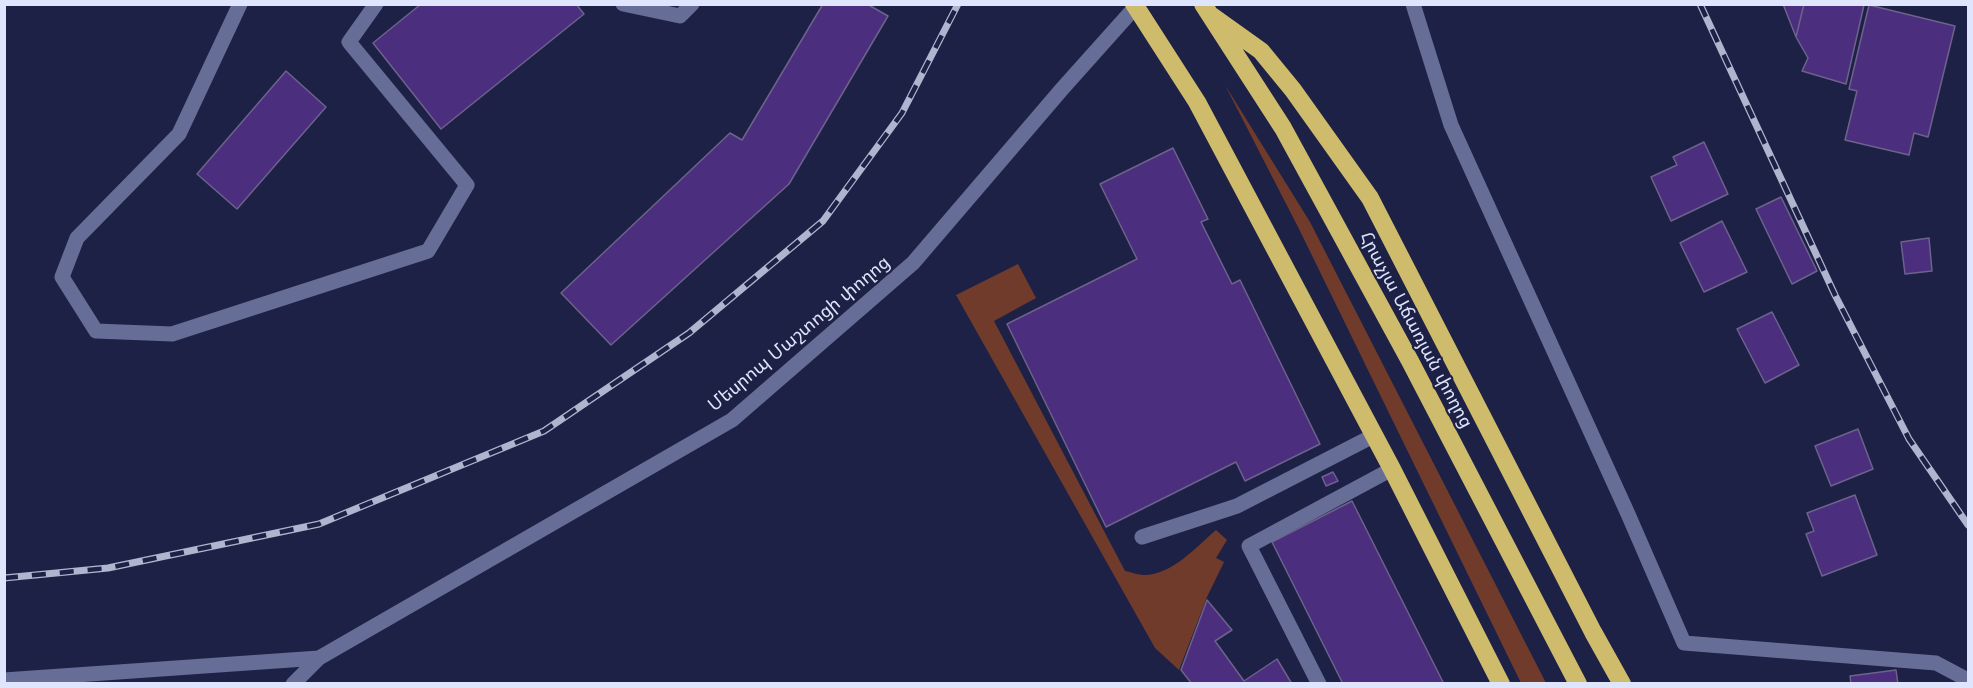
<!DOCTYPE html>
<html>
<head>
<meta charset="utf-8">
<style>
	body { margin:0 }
	#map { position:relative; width:1973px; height:688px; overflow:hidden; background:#1d2145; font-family:Quicksand,sans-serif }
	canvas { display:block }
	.frame { position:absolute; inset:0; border:6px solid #dfe5fd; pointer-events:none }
</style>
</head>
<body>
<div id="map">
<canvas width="1973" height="688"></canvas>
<div class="frame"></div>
</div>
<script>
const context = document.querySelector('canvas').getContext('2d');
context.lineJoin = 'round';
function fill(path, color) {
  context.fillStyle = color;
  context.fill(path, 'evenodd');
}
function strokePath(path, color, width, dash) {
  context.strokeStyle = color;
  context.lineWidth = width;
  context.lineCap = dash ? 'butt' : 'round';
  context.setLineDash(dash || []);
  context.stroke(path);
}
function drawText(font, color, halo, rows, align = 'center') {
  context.font = font + ' Quicksand,"Noto Sans Armenian",sans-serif';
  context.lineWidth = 4.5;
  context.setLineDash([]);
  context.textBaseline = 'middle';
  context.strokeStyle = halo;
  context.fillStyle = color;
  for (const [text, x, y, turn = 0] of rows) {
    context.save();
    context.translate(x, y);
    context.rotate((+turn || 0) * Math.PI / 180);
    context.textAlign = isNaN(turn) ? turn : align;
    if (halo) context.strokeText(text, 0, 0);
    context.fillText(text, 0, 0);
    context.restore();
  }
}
const green = new Path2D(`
	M1225,85L1310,222L1546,683H1521L1299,229Z
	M1018,264L1036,298L994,321L1125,571C1131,572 1138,575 1144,575C1172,575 1196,547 1216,530L1227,540L1216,558L1224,562L1207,597L1179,670L1155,648L956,295Z`);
const building = new Path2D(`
	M421,4H576L584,14L441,129L373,43Z
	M823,4H867L888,16L789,184L611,345L561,293L730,133L742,140Z
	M1783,4H1804L1796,37Z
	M1804,4L1864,5L1846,84L1802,71L1808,58L1796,37Z
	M1869,5L1955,26L1928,137L1914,133L1909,155L1845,140L1857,91L1849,89Z
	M286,71L326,107L237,209L197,174Z
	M1704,142L1728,194L1671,221L1651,177L1677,165L1673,157Z
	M1173,148L1208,219L1201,222L1232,284L1240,280L1320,444L1245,481L1236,462L1106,527L1007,324L1137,259L1100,184Z
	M1781,197L1817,271L1792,284L1756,209Z
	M1722,221L1747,272L1704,292L1680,243Z
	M1929,238L1932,271L1905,274L1901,242Z
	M1772,312L1799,365L1765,383L1737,329Z
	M1858,429L1873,469L1831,486L1815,446Z
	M1333,472L1338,481L1326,486L1322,477Z
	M1855,495L1877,555L1822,576L1806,534L1814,531L1807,513Z
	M1352,501L1444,684H1343L1272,542Z
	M1207,600L1232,630L1215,641L1244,681L1277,659L1292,684H1192L1181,670Z
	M1896,670L1898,684H1851L1850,676Z`);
const minor = new Path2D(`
	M240,4L179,134L77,238L62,277L96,331L172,334L428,251L467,185L349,42L376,4
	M623,4L680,16L692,4
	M1413,4L1451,125L1628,514L1684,643L1936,663L1968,680
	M1142,537L1237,506L1375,435
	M4,680L319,658
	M293,684L319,658L732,420L913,263L1062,89L1138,4
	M1319,684L1249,546L1392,469`);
const highway = new Path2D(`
	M1134,4L1197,102L1392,469L1501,684
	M1203,4L1283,128L1410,361L1578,684
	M1212,16L1261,51L1293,90L1370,198L1593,632L1622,684`);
const rail = new Path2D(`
	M1700,4L1835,295L1909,439L1968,525
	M4,578L108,568L319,524L544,431L689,333L823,221L902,113L958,4`);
const streetNames = [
	["Հրաչյա Աճառյան փողոց",1416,330,62],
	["Մեսրոպ Մաշտոցի փողոց",799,334,-40]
];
fill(green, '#713b2c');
fill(building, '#4b2f7e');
strokePath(building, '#6d628c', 1.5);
strokePath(minor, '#666e98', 15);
strokePath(highway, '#cebb6c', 18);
strokePath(rail, '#afb4cf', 7);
strokePath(rail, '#1d2145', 4.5, [14]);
drawText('18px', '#dfe5fd', '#1d2145', streetNames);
</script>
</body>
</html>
